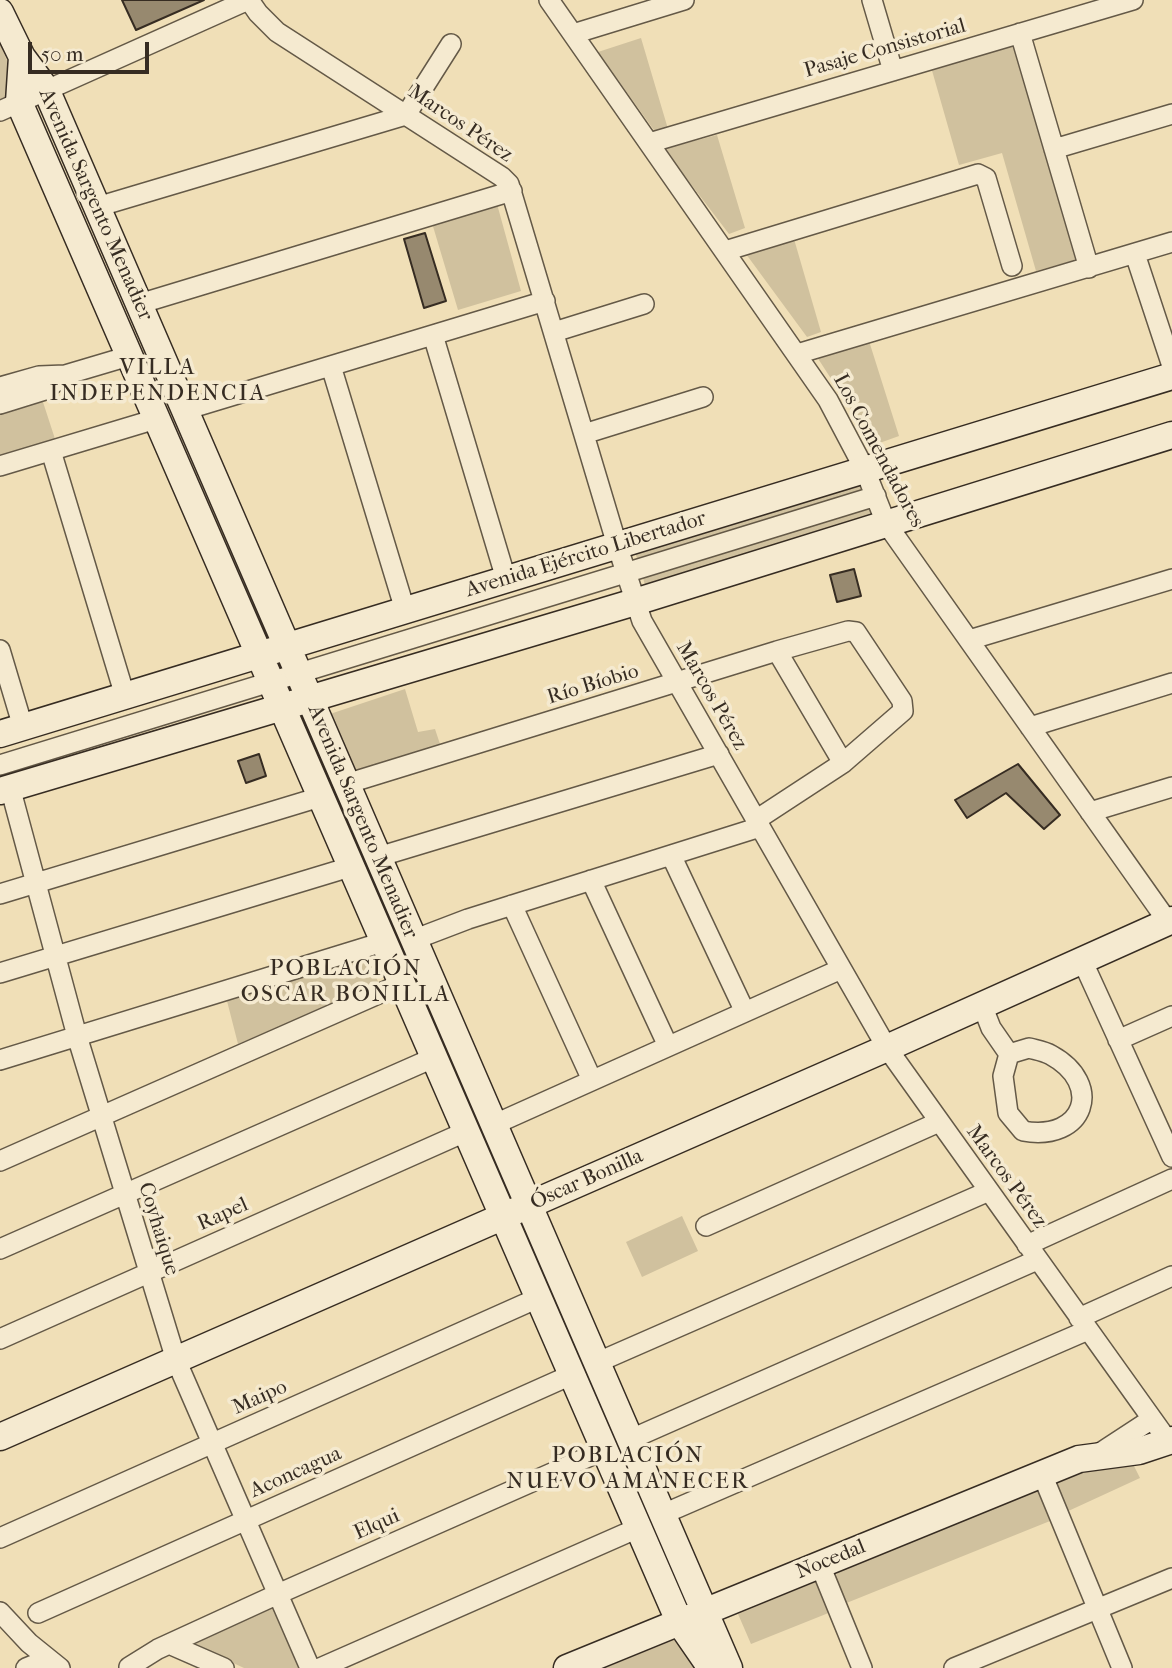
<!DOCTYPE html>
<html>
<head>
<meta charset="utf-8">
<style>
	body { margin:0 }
	#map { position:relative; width:1172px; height:1668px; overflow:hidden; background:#f0dfb7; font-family:"IM FELL French Canon",serif }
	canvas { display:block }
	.scale { position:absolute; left:28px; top:42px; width:121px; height:32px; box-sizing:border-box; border:4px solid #362c22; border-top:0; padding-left:9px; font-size:21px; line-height:24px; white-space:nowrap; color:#362c22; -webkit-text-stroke:5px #f5ead0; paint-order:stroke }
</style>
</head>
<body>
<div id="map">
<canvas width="1172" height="1668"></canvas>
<div class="scale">50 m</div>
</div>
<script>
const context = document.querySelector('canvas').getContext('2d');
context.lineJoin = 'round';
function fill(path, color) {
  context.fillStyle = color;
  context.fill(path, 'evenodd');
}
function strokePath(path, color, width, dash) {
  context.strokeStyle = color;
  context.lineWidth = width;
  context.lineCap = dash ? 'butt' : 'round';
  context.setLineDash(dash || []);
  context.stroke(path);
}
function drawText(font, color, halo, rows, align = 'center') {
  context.font = font + ' "IM FELL French Canon",serif';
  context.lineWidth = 7;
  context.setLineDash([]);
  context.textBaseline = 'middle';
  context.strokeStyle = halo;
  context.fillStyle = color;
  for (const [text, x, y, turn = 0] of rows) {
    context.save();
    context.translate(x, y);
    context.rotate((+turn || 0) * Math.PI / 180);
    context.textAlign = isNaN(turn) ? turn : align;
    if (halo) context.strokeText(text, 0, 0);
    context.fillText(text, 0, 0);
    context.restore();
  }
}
const green = new Path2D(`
	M641,38L668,129L656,133L598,52Z
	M1020,42L1082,258L1036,271L1002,153L959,165L931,67Z
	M0,44L17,84L14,96L0,104Z
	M717,135L745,228L729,234L664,149Z
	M497,204L521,291L458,310L432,223Z
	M794,239L821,332L807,337L746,254Z
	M869,341L899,436L874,445L817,357Z
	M42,399L56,442L0,459V412Z
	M856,481L863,486L872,516L646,588L635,552Z
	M405,689L418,732L435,729L441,747L351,774L330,714Z
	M368,957L379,984L238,1044L226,997Z
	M682,1216L698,1251L642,1277L626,1242Z
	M1132,1462L1140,1478L1064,1513L1054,1491L1057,1483L1107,1464Z
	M1037,1489L1050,1521L844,1604L833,1579L839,1571Z
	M818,1581L831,1612L751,1644L738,1614Z
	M274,1601L301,1668H244L188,1642Z
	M674,1640L699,1668H605Z`);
const building = new Path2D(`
	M122,0H204L136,30Z
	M425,233L446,301L424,308L404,239Z
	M854,569L861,596L837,602L830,575Z
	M259,754L266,776L246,783L238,761Z
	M1018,764L1060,815L1044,829L1006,793L967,818L955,800Z`);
const street = new Path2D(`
	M249,0L258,13L277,32L502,177L509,184L617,545L642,621L887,1048L1168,1441
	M549,0L828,400L865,470L886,523L1168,922
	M872,0L893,71
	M1020,33L1089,268
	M573,34L684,0
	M0,111L248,0
	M649,143L1133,0
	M1054,149L1172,114
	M97,207L406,115L451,44
	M725,251L978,174L986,178L1012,266
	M1135,254L1172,366
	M139,304L512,191
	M554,332L644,304
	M433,335L506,579
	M797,354L1172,242
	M331,366L405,610
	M0,387L39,376L65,375L129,356
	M0,404L45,390L65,375
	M185,410L545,301
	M584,434L703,397
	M51,451L125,696
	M0,466L156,419
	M969,640L1172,579
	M0,650L23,727
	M777,651L843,763
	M1030,727L1172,683
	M0,765L876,496
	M346,784L777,651L848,631L856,632L902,701L903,711L843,763L756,820
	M10,787L77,1036L176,1360L310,1668
	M1090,812L1172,787
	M671,855L745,1012
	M378,857L719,754
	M591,880L668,1046
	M0,894L320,797
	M512,905L592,1080
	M413,940L468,919L760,827
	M1082,960L1172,1157
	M0,973L350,867
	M982,1005L991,1028L1009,1054
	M1118,1040L1172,1016
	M1029,1048C1036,1050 1044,1051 1051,1055C1104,1084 1085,1142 1023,1131L1008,1113L1003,1076L1009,1054Z
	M0,1060L383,942
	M493,1125L841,969
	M0,1161L401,984
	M706,1226L939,1122
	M1027,1245L1172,1179
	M0,1249L433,1058
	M1079,1318L1172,1276
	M0,1339L465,1132
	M596,1363L989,1191
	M629,1440L1037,1260
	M1100,1453L1152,1419
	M1042,1474L1122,1668
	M661,1515L1088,1330
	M0,1538L538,1298
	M820,1565L862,1668
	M0,1612L29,1643L60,1668
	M38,1613L571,1375
	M169,1644L224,1668
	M129,1667L158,1649L278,1594L604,1450
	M26,1668L48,1659
	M320,1668L638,1528
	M954,1668L1172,1578`);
const secondary = new Path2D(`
	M0,12L22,57L46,89L729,1668
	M22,57L19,102L672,1605L680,1623L711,1668
	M0,734L1172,376
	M0,791L635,602L1172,435
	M0,1437L887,1048L1172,920
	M567,1668L1079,1459L1139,1451L1172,1440`);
const streetNames = [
	["Pasaje Consistorial",885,49,-16],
	["Marcos Pérez",460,124,34],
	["Avenida Sargento Menadier",95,205,66],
	["Los Comendadores",878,451,62],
	["Avenida Ejército Libertador",586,555,-17],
	["Río Bíobio",593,685,-17],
	["Marcos Pérez",711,696,60],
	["Avenida Sargento Menadier",362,822,67],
	["Marcos Pérez",1006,1177,54],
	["Óscar Bonilla",587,1180,-24],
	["Rapel",223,1215,-24],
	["Coyhaique",158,1229,73],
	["Maipo",260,1398,-24],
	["Aconcagua",296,1473,-24],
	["Elqui",377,1525,-24],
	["Nocedal",831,1560,-22]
];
const neighbourhoodNames = [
	["VILLA",158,368],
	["INDEPENDENCIA",158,394],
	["POBLACIÓN",346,969],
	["OSCAR BONILLA",346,995],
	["POBLACIÓN",628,1456],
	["NUEVO AMANECER",628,1482]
];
fill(green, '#d0c19e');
fill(building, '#97896f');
strokePath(building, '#362c22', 2);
strokePath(street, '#645947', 22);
strokePath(secondary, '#362c22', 29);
strokePath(street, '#f5ead0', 19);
strokePath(secondary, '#f5ead0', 26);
drawText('21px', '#362c22', '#f5ead0', streetNames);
context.letterSpacing = '2px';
drawText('23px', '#362c22', '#f5ead0', neighbourhoodNames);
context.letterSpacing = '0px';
</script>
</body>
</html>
